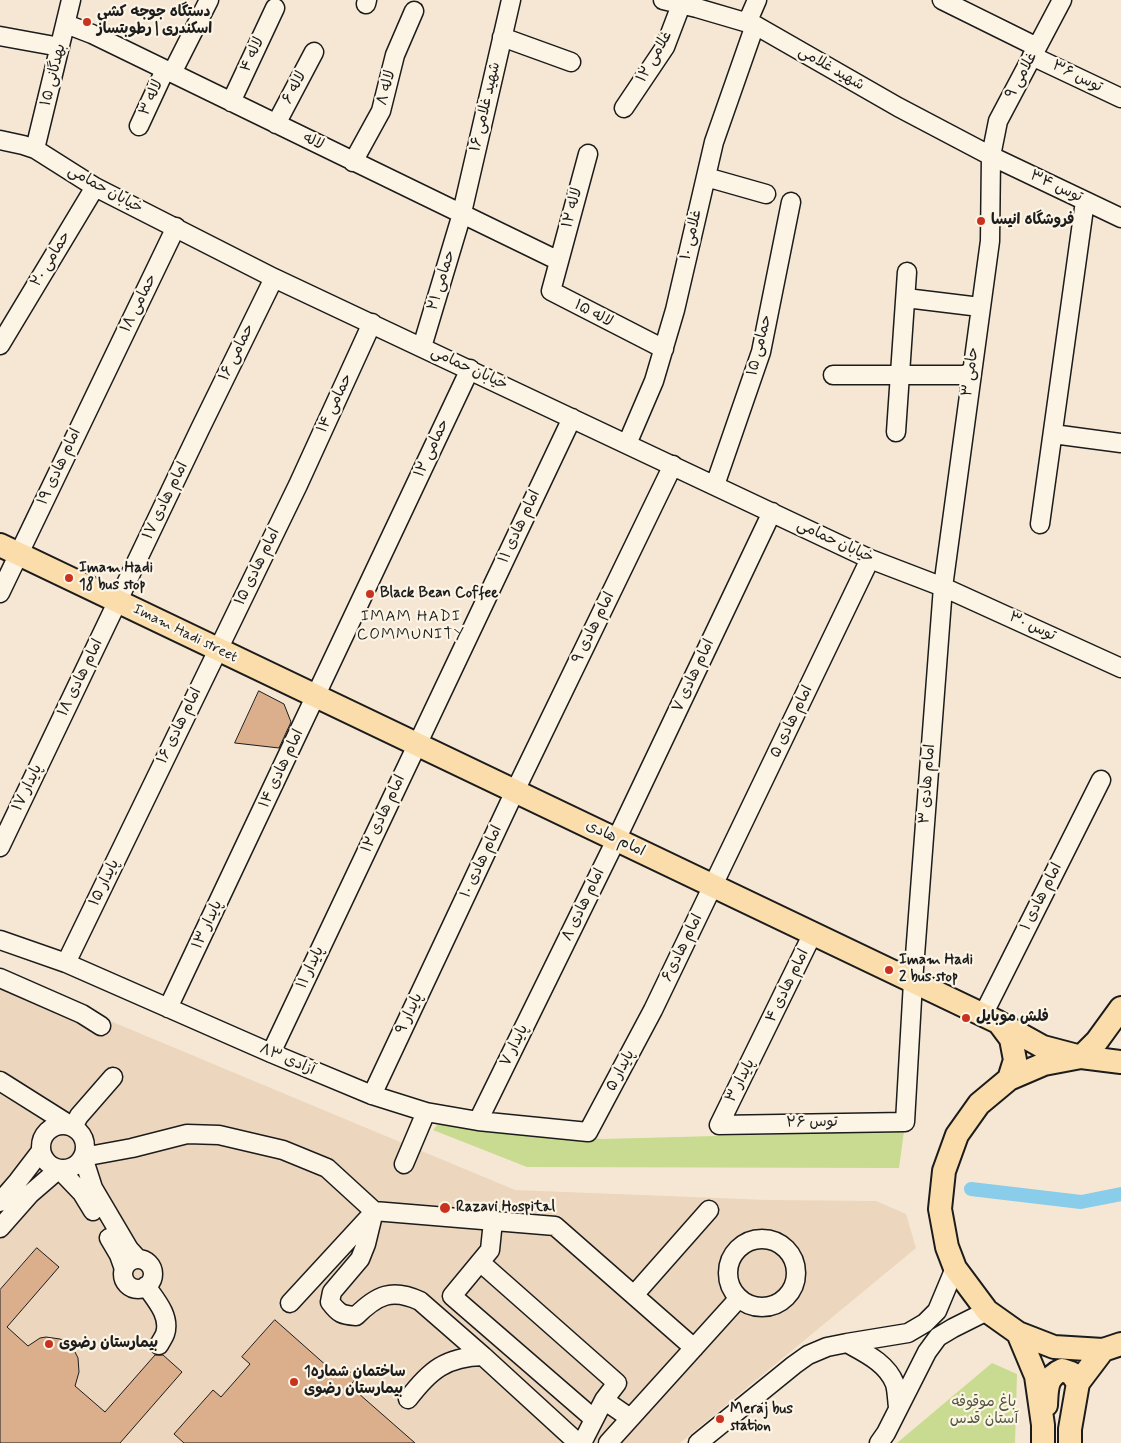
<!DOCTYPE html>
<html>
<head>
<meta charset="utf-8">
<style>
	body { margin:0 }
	canvas { display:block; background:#f5e7d3 }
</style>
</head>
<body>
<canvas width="1121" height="1443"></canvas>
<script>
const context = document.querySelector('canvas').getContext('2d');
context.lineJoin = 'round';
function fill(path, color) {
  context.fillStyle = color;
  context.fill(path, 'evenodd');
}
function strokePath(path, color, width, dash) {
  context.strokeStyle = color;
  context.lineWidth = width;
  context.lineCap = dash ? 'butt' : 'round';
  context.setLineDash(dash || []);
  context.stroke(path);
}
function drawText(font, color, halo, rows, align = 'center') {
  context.font = font + ' Mynerve,"Playpen Sans Arabic",sans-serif';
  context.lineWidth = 4.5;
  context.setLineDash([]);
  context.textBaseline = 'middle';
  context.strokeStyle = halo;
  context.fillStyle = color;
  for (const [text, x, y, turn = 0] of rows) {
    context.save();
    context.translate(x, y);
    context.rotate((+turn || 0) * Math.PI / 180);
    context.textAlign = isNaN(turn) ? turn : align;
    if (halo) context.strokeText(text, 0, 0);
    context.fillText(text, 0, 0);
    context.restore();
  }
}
const built = new Path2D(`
	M0,975L515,1190L768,1200L876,1201L906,1214L916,1248L680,1443H0Z`);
const green = new Path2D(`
	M438,1124L603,1139L904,1131L899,1168L527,1167L433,1130Z
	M992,1363L1017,1374L1015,1443H897Z`);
const canal = new Path2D(`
	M971,1189L1081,1202L1121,1194`);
const building = new Path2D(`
	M259,691L284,704L291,722L279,748L235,743Z
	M37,1248L59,1267L7,1327L28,1346L40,1338L46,1337L60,1339L66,1342L75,1352L78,1358L79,1372L75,1386L105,1412L155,1355H163L182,1372L120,1443H0V1290Z
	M275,1320L337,1375L344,1367L357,1377L350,1386L415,1443H184L174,1434L213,1390L221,1397L250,1364L242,1357Z`);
const minor = new Path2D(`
	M663,0L697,8L755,25L898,107L991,156L1121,218
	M942,0L1037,47
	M366,4L367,0
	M747,23L757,0
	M66,24L92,34L559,261
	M0,36L60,47
	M502,37L571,62
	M1032,56L1121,98
	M172,73L209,0
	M231,102L275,8
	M624,108L665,47L681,5
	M276,124L314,52
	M139,126L165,70
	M0,140L23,145L35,149L95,187L274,278L870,559L943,587L1121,668
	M35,149L71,0
	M588,154L551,291L664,349
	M353,162L381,111L395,55L414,11
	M706,177L766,194
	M906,298L980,307
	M0,345L95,187
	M422,347L461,217L511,0
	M833,375H964L971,372
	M896,432L907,272
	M1053,434L1121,443
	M627,444L654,381L675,310L714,142L755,25
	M715,485L761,352L791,202
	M1040,524L1085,201
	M0,593L176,227
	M0,847L200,429L274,278
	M813,933L719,1125L905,1122L913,982L943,587L990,241L991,156L998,121L1062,0
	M0,940L66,963L271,1053L372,1095L426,1112L478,1121L588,1132L653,1010L870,559
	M66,963L298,485L372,323
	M0,978L82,1014L101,1026
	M168,1008L470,369
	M983,1015L1101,780
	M271,1053L572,418
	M0,1081L73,1127L79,1116L113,1077
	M372,1095L515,791L673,465
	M478,1121L616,840L772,512
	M41 1147a22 22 0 1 1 44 0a22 22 0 1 1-44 0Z
	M404,1164L426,1112
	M0,1202L18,1181L41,1151
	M374,1211L366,1244L360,1259L332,1292L330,1302C339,1314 342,1315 356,1316C377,1295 392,1288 420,1301L483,1356L578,1443
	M493,1221L490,1250L452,1296L594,1419
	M0,1228L30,1194L59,1169L82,1193L93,1211
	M109,1238L119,1255L124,1269
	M728 1273a34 34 0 1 1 68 0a34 34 0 1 1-68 0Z
	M138,1259L129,1249L93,1188L83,1157L132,1148L187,1134L219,1135L283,1150L327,1168L374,1211L555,1226L694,1348
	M123 1274a15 15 0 1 1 30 0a15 15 0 1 1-30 0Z
	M480,1262L617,1383L604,1400
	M146,1286C155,1299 171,1316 165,1334C164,1337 161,1341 159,1345
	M634,1295L709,1210
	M290,1303L372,1214
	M847,1343C865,1353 887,1363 895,1384C897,1391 897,1400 898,1407
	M408,1399C430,1370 446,1357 483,1356
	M582,1443L604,1400L630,1418
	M608,1443L739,1298
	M698,1443L794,1365L808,1355L827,1347L847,1343L908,1333L925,1323L937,1311L955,1268
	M879,1443L886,1433L927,1352L938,1337L953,1328L987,1311`);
const major = new Path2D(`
	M0,545L998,1022L1043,1047L1081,1057
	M999,1023L1011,1039L1015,1060L1009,1079
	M1081,1057L1097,1041L1121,1008
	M1121,1062L1081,1057L1044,1064L1009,1079L979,1104L957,1135L944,1171L940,1209L947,1247L955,1268L987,1311L1018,1333L1054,1347L1103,1350L1121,1344
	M1018,1333L1036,1376L1043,1425V1443
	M1046,1405C1047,1388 1046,1377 1062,1370L1071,1373L1078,1383
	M1070,1443V1429L1078,1383L1103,1350`);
const markers = [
	[87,22,5,"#c8321e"],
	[981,221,5,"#c8321e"],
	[69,578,5,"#c8321e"],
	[370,594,5,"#c8321e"],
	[889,970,5,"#c8321e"],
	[966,1018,5,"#c8321e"],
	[445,1208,6,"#c8321e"],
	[49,1344,5,"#c8321e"],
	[294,1382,5,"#c8321e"],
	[720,1419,5,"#c8321e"]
];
const poiNames = [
	["دستگاه جوجه کشی",97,13],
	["اسکندری | رطوبتساز",97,30],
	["فروشگاه انیسا",991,221],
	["Imam Hadi",79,569],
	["18 bus stop",79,586],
	["Black Bean Coffee",380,594],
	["Imam Hadi",899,961],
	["2 bus stop",899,978],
	["فلش موبایل",976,1018],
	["Razavi Hospital",456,1208],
	["بیمارستان رضوی",59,1344],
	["ساختمان شماره1",304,1373],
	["بیمارستان رضوی",304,1390],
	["Meraj bus",730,1410],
	["station",730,1427]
];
const streetNames = [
	["لاله ۴",253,55,-65],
	["غلامی ۱۲",655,57,-60],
	["شهید غلامی",831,69,30],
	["بهدگانی ۱۵",54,75,-76],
	["غلامی ۹",1022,76,-62],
	["توس ۳۶",1077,77,26],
	["لاله ۶",295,88,-62],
	["لاله ۸",387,88,-75],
	["لاله ۳",152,98,-66],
	["شهید غلامی ۱۶",486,107,-77],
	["لاله",313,142,26],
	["توس ۳۴",1056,187,25],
	["خیابان حمامی",105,190,29],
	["لاله ۱۲",573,208,-75],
	["غلامی ۱۰",692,235,-77],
	["حمامی ۲۰",51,260,-59],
	["حمامی ۲۱",442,281,-73],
	["حمامی ۱۸",139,304,-64],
	["لاله ۱۵",593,314,28],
	["حمامی ۱۵",760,346,-76],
	["حمامی ۱۶",237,353,-64],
	["خیابان حمامی",469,369,25],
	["حامی ۳",971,372,-82],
	["حمامی ۱۴",335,404,-65],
	["حمامی ۱۲",432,449,-65],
	["امام هادی ۱۹",60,467,-65],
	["امام هادی ۱۷",166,501,-64],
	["امام هادی ۱۱",520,527,-65],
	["خیابان حمامی",835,542,25],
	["امام هادی ۱۵",258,567,-64],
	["توس ۳۰",1032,627,25],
	["امام هادی ۹",594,628,-64],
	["Imam Hadi street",185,634,26],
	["امام هادی ۷",694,676,-65],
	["امام هادی ۱۸",81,678,-64],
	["امام هادی ۵",792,722,-64],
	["امام هادی ۱۶",180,726,-64],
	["امام هادی ۱۴",282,769,-65],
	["امام هادی ۳",928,784,-86],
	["پایدار ۱۷",28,788,-64],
	["امام هادی ۱۲",384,814,-65],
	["امام هادی",615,839,26],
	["امام هادی ۱۰",482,862,-65],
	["پایدار ۱۵",105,883,-64],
	["امام هادی ۱",1042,897,-63],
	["امام هادی ۸",584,905,-64],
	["پایدار ۱۳",208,925,-65],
	["امام هادی۶",683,948,-64],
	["پایدار ۱۱",311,968,-65],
	["امام هادی ۴",788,986,-64],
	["پایدار ۹",410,1014,-65],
	["پایدار ۷",515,1046,-64],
	["آزادی ۸۳",287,1060,23],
	["پایدار ۵",621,1071,-62],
	["پایدار ۳",741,1081,-63],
	["توس ۲۶",812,1123,-1]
];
const parkNames = [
	["باغ موقوفه",984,1403],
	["آستان قدس",984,1420]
];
const neighbourhoodNames = [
	["IMAM HADI",411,618],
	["COMMUNITY",411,636]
];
fill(built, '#edd6be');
fill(green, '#c8db90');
strokePath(canal, '#89cdea', 14);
fill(building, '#dbae8c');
strokePath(building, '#1c1c1c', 1);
strokePath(minor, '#1c1c1c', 21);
strokePath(major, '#1c1c1c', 26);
strokePath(minor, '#fcf5e5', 18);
strokePath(major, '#faddab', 22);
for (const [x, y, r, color] of markers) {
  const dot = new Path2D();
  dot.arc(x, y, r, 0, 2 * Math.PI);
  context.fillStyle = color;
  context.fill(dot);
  strokePath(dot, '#fcf5e5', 2);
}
drawText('bold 15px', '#1c1c1c', '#fcf5e5', poiNames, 'left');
drawText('15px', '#1c1c1c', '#fcf5e5', streetNames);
drawText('15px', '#50553f', '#fcf5e5', parkNames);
context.letterSpacing = '1px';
drawText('16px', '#1c1c1c', '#fcf5e5', neighbourhoodNames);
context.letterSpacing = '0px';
</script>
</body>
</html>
